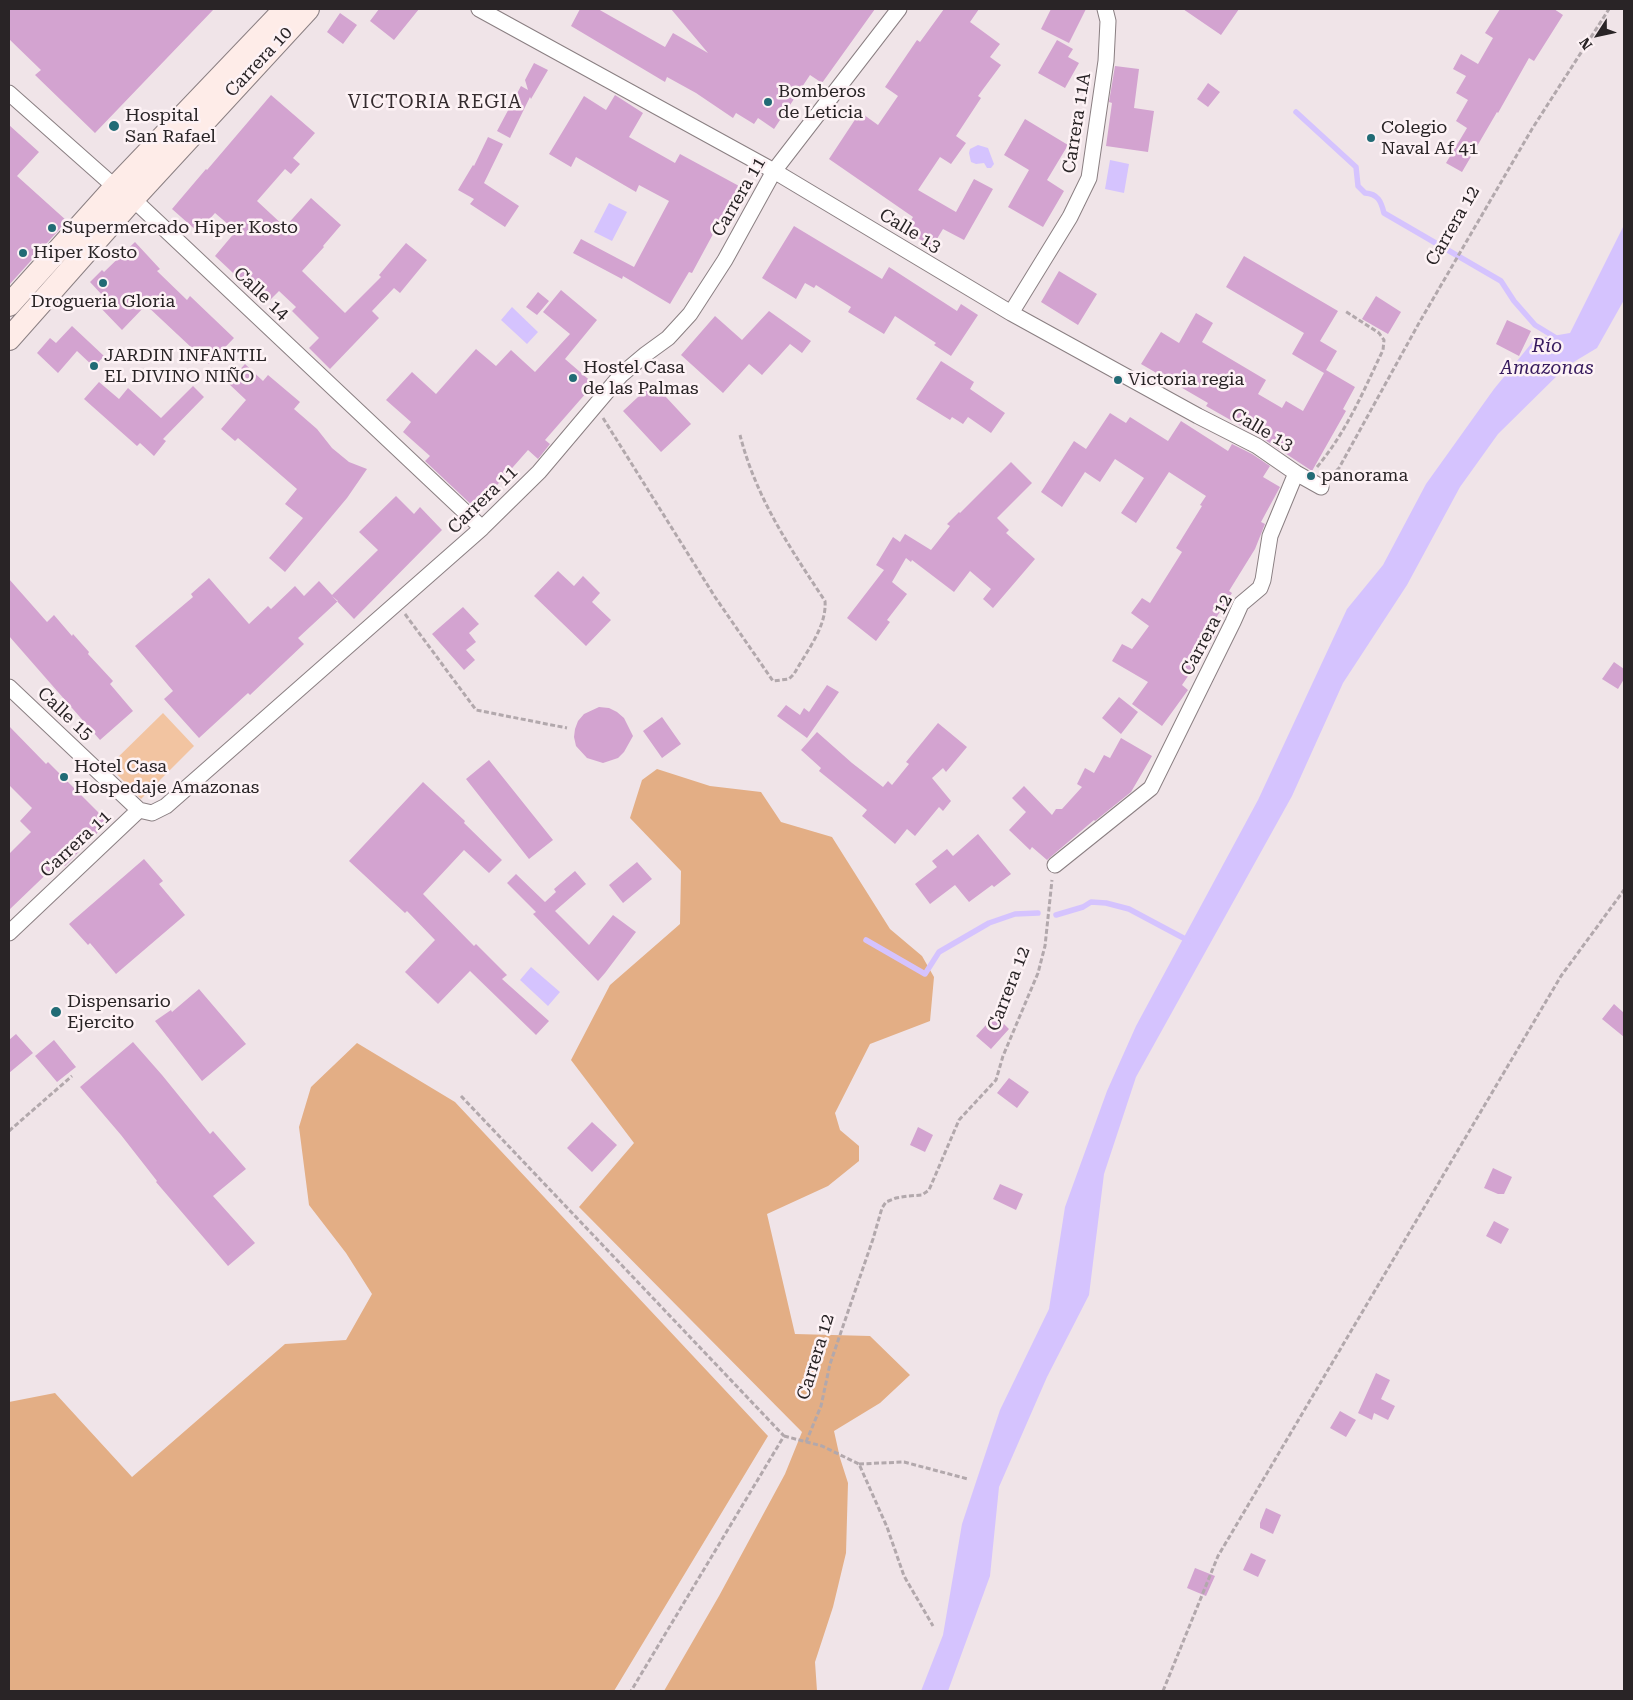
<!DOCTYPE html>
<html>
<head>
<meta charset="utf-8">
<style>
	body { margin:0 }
	#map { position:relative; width:1633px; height:1700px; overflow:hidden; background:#f0e4e8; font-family:"Roboto Serif",serif }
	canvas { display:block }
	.frame { position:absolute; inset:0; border:10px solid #292426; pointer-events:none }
	.north { position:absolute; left:1573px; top:10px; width:50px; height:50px; -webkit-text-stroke:4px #fdf2f5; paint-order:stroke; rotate:235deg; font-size:14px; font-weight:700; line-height:20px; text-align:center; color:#292426 }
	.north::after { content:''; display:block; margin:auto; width:18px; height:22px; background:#292426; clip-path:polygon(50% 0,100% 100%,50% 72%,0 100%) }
</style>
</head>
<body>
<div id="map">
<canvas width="1633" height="1700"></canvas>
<div class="frame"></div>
<div class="north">N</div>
</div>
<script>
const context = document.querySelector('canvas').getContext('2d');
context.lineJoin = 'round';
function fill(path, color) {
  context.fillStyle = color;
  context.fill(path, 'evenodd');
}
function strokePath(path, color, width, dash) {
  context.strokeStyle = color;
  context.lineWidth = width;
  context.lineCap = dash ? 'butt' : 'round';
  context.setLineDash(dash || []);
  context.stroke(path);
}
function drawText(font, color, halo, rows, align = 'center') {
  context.font = font + ' "Roboto Serif",serif';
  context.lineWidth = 5;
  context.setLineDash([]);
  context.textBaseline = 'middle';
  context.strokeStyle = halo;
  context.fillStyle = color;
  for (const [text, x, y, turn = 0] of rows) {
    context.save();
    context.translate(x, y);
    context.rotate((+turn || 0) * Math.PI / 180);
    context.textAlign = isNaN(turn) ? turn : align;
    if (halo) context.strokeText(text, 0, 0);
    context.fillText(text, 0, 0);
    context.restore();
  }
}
const green = new Path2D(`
	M163,713L194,746L141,799L109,766Z`);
const forest = new Path2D(`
	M657,769L710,786L761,792L781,822L832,837L890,929L922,956L934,977L930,1021L870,1044L835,1113L840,1130L859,1146V1161L828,1186L767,1214L795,1334L870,1336L910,1375L880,1403L834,1431L840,1458L848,1483L846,1553L833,1607L815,1662L817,1691H664L719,1596L785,1474L802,1432L579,1207L634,1143L571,1060L610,985L680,924L681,871L630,818L642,780Z
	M357,1043L455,1102L768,1436L614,1691H9V1402L55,1393L132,1477L285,1344L346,1340L372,1294L346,1253L309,1205L299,1127L311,1087Z`);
const water = new Path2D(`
	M978,145L988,148L994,164L991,168H987L984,163L976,164L971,162L969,153L970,149Z
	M1110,160L1129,164L1124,193L1105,189Z
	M609,203L627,212L612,241L594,232Z
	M1624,225V300L1597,348L1567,366L1498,434L1460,487L1407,585L1343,683L1292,796L1136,1077L1104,1174L1089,1295L1047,1377L999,1487L990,1576L948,1691H921L943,1635L962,1524L1000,1410L1049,1309L1065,1207L1107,1091L1136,1026L1258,800L1347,609L1383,565L1426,484L1494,389L1535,339L1570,333Z
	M512,307L538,332L527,344L501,320Z
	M531,967L560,992L548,1006L520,980Z`);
const stream = new Path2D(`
	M1296,112L1356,167L1358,186L1365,193C1378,194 1381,201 1384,213L1501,281L1514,301L1535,325L1558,339
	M1056,915L1083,907L1091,902L1106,903L1129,909L1189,941
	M866,940L925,974L939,952L989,923L1015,914L1038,913`);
const building = new Path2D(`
	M9,9H214L95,133L35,75L41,70L9,39Z
	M379,9H419L394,40L370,21Z
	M580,9H598L665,47L673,33L708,53L671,9H875L822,83L810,75L774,129L758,118L754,124L736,113L733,118L696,93L667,77L665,82L571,26Z
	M944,9H979L970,22L1000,44L990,57L1001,65L978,96L981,98L956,136L966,143L951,164L940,157L918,190L956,212L974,179L993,189L964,240L943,229L932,247L905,230L913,217L829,159L860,112L878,125L898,96L885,87L917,40L920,42Z
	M1051,9H1086L1069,43L1041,29Z
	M1183,9H1239L1221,35Z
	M1500,9H1554L1563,15L1534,61L1529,58L1498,113L1497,112L1462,172L1446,163L1467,128L1456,121L1468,100L1456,93L1466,76L1453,69L1461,54L1478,64L1493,38L1485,33Z
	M340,13L357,25L343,44L327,32Z
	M1057,40L1073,49L1068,57L1079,63L1065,88L1038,73Z
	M534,63L548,70L531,99L530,97L510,138L497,131L521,86L528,90L525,80Z
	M1115,66L1139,69L1134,108L1154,111L1148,152L1106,146L1112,103L1109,102Z
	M1208,83L1220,92L1208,107L1197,99Z
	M271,95L315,133L293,158L300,164L291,174L285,169L257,201L285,227L311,198L341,225L323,246L324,247L302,271L345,313L381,277L379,275L406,243L427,260L400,293L394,288L372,311L379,318L330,369L309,348L319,338L292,311L296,307L279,291L266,304L215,256L236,231L215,213L198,232L172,209L206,169L207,170Z
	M615,95L643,113L629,137L675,163L680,154L739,186L692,273L689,272L670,304L623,276L622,279L573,253L581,239L634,267L669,201L639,185L636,192L576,157L571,167L549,154L584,96L606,110Z
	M1025,119L1068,145L1047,180L1064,191L1043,227L1008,207L1029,170L1004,155Z
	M9,125L39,152L17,176L67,221L9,285Z
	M488,137L503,144L484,183L519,206L505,227L470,204L474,199L458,190L473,165L474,166Z
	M794,226L882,279L889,267L957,311L961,304L978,315L951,356L934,345L936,343L895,316L884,334L848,312L851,307L816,285L814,288L805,283L796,299L762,278Z
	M135,242L160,269L157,271L187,300L190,296L234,338L209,364L146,305L122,330L97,304L104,297L90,282L102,270L104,272Z
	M1244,256L1338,311L1320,341L1337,351L1326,370L1355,387L1343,409L1346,411L1312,471L1262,438L1206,406L1208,403L1141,364L1161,332L1179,343L1196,313L1213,323L1202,342L1266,380L1258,394L1282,408L1286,401L1303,411L1324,373L1292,354L1304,333L1226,287Z
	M1059,271L1097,294L1078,325L1041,302Z
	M561,290L597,320L565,359L594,384L545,440L550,444L538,459L528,450L476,509L425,461L430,456L403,432L411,422L386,400L412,372L436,394L476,349L496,366L511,350L535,372L570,334L543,312Z
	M538,292L549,301L537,315L526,307Z
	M1376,296L1401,312L1388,334L1362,319Z
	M769,311L811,341L802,353L790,344L762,375L749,364L723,393L681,355L715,316L742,340Z
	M1507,320L1531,331L1519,356L1496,344Z
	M72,326L104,356L94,367L77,351L58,373L37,353L50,338L56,343Z
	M941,361L974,382L970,389L1005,413L991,433L968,417L963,424L952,417L950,420L916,399Z
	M245,364L263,381L268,375L300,402L294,409L317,429L332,448L349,462L367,469L347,498L285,572L269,558L303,518L285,504L297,489L238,438L235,441L221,429L246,400L228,383Z
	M99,382L119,399L128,388L161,418L193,386L204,397L163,439L166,441L154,456L140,443L137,446L84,399Z
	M653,383L691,424L661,452L623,411Z
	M1110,413L1126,423L1130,417L1168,441L1181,421L1228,451L1232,444L1252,454L1270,466L1263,477L1280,487L1261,522L1265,524L1255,549L1229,591L1232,593L1209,629L1216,635L1182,685L1188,690L1162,726L1132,704L1148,682L1112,661L1122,644L1132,649L1149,626L1131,613L1142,598L1150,603L1182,552L1176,548L1202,506L1200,505L1206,496L1169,472L1136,523L1121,513L1144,478L1115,459L1100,482L1085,472L1062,507L1041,492L1074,441L1086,449Z
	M1011,462L1032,483L997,518L1009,530L1006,533L1035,559L993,608L983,599L991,589L970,571L954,592L912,560L911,562L906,558L892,582L907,594L887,620L890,622L876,641L847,618L884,570L876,565L893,537L900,542L905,534L931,550L950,526L947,524L959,512L960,513Z
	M396,496L414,514L420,507L442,530L354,619L332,596L338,601L298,638L304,644L250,695L248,693L199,738L164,699L173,691L135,646L193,597L191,594L209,578L249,624L268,606L271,609L295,586L304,596L319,581L332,595L378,550L359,532Z
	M558,571L574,586L583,576L600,593L592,602L611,620L586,646L534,596Z
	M9,579L47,622L54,615L72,636L73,634L89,652L88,654L113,681L110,684L133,711L100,740L9,636Z
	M463,607L479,624L469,633L476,642L466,650L475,660L464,670L432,634Z
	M1614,662L1624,669V679L1618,689L1602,679Z
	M827,685L839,692L807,738L777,716L786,705L800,715L804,708L809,712Z
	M1119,697L1138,712L1121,734L1102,718Z
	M599,707L609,708L617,712L624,718L633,736L624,752L618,758L603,763L587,758L576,746L574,737L575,729L578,721L584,714Z
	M662,717L681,744L662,758L643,731Z
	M938,723L967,747L946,772L943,768L932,778L951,801L943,811L939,807L915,836L907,829L895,844L862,816L867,810L819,771L821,768L801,750L817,732L852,763L883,787L888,781L892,785L909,764L906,762Z
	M9,726L46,764L48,762L108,822L65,866L60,861L9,910V854L31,832L20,821L32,808L9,785Z
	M1121,738L1152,756L1131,792L1095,821L1094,820L1047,860L1032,847L1030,850L1009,830L1026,812L1012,798L1024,786L1052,815L1056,809H1062L1082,787L1077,784L1085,768L1094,773L1104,755L1110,758Z
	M489,760L553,840L529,859L466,779Z
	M423,782L465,821L464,823L502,860L489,873L464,850L423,894L474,946L476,944L507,975L502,979L549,1021L536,1035L470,971L438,1004L405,972L435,940L407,911L405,913L349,861Z
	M978,834L1011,874L994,887L992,885L969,902L955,885L930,904L915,884L937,867L932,861L947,849L953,856Z
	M144,859L163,881L159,884L185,915L116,974L90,943L88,945L69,924Z
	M637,862L652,879L623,903L609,885Z
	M575,871L586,884L555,911L589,945L613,915L636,932L605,973L598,981L533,914L536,912L507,883L516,874L545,902L556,892L554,889Z
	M199,989L246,1044L202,1081L155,1021L171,1010L172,1012Z
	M1614,1004L1624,1013V1037L1602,1019Z
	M995,1015L1009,1029L991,1049L976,1036Z
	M16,1034L33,1053L9,1073V1040Z
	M54,1040L76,1067L57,1082L35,1056Z
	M133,1042L162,1075L210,1134L213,1131L246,1169L213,1196L255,1243L228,1266L156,1182L157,1181L121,1135L80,1087Z
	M1009,1078L1029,1092L1017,1108L997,1093Z
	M592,1122L617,1145L592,1172L567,1148Z
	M918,1127L933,1135L925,1152L910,1145Z
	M1493,1168L1512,1177L1504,1194H1498L1484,1188Z
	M1000,1184L1023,1194L1016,1210L993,1199Z
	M1494,1221L1509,1229L1501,1244L1486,1236Z
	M1376,1373L1390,1380L1381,1399L1395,1406L1388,1420L1374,1413L1372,1420L1358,1413Z
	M1340,1411L1356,1420L1346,1437L1330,1428Z
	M1266,1508L1281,1515L1273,1534L1260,1528V1523Z
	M1251,1553L1266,1560L1258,1577L1243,1570Z
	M1195,1568L1215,1576L1206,1596L1187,1588Z`);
const path = new Path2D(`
	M603,418L715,597L773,681L789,679L794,674C806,652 827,627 825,601C790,548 756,498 740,435
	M1317,467C1347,431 1363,392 1383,350L1384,340L1379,333L1345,311
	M1331,476L1339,468L1419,323L1532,129L1609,9
	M405,614L476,710L567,728
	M461,1096L784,1436L631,1691
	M9,1131L72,1076
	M784,1436L822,1446L859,1464L887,1527L904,1576L933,1626
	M806,1442L821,1406L830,1364L873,1239L882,1208L886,1202L896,1198L908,1196L922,1195L929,1190L959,1120L996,1080L1003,1056L1038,973L1045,946L1052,880
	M859,1464L904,1462L968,1479
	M1163,1691L1218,1556L1561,976L1624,890`);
const minor = new Path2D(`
	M479,9L774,171L1011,313L1198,416L1257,446L1296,473L1321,487
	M9,93L115,187L133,199L482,528
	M1011,313L1070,217L1089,178L1106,61L1108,21L1105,9
	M9,687L139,810
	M1055,865L1151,788L1233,622L1241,604L1260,588L1263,580L1270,536L1296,473
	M9,933L139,810L152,813L166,806L482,528L539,472L621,375L646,354L668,338L690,314L725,260L774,171L899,9`);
const secondary = new Path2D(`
	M9,305L115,187L285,9
	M9,339L133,199L308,9`);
const markers = [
	[768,102,5,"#216b75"],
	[114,126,6,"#216b75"],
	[1371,138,5,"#216b75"],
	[52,228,5,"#216b75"],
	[23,253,5,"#216b75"],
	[103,283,5,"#216b75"],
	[94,366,5,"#216b75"],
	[573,378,5,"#216b75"],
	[1118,380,5,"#216b75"],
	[1311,476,5,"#216b75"],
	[64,777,5,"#216b75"],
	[56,1012,6,"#216b75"]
];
const streetNames = [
	["Carrera 10",259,62,-47],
	["Carrera 11A",1077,123,-81],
	["Carrera 11",739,197,-60],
	["Carrera 12",1453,226,-60],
	["Calle 13",910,231,31],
	["Calle 14",261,294,43],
	["Calle 13",1262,430,30],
	["Carrera 11",483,500,-44],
	["Carrera 12",1207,635,-62],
	["Calle 15",65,714,43],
	["Carrera 11",76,844,-43],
	["Carrera 12",1009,989,-69],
	["Carrera 12",816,1357,-73]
];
const poiNames = [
	["Bomberos",778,92],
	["de Leticia",778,113],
	["Hospital",125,116],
	["San Rafael",125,137],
	["Colegio",1381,128],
	["Naval Af 41",1381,149],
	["Supermercado Hiper Kosto",62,228],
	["Hiper Kosto",33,253],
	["Drogueria Gloria",103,302,"center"],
	["JARDIN INFANTIL",104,356],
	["EL DIVINO NIÑO",104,377],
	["Hostel Casa",583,368],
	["de las Palmas",583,389],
	["Victoria regia",1128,380],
	["panorama",1321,476],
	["Hotel Casa",74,767],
	["Hospedaje Amazonas",74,788],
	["Dispensario",67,1002],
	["Ejercito",67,1023]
];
const neighbourhoodNames = [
	["VICTORIA REGIA",435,102]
];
const waterNames = [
	["Río",1547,346],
	["Amazonas",1547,368]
];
fill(green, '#f2c4a1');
fill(forest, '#e3ae85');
fill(water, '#d5c3fe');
strokePath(stream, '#d5c3fe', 5.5);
fill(building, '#d3a3d0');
strokePath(minor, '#8a7f82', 17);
strokePath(secondary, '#8a7f82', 24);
strokePath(path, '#b2a8ac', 3, [5, 2.5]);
strokePath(minor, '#fff', 15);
strokePath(secondary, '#feece8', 22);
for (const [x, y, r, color] of markers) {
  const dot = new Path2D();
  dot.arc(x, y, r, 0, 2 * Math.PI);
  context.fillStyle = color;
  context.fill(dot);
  strokePath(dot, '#fdf2f5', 2);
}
drawText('18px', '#292426', '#fdf2f5', streetNames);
drawText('18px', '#292426', '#fdf2f5', poiNames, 'left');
context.letterSpacing = '1px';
drawText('19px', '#342b2e', '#fdf2f5', neighbourhoodNames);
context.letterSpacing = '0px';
drawText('italic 19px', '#371b5e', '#fdf2f5', waterNames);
</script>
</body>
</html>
